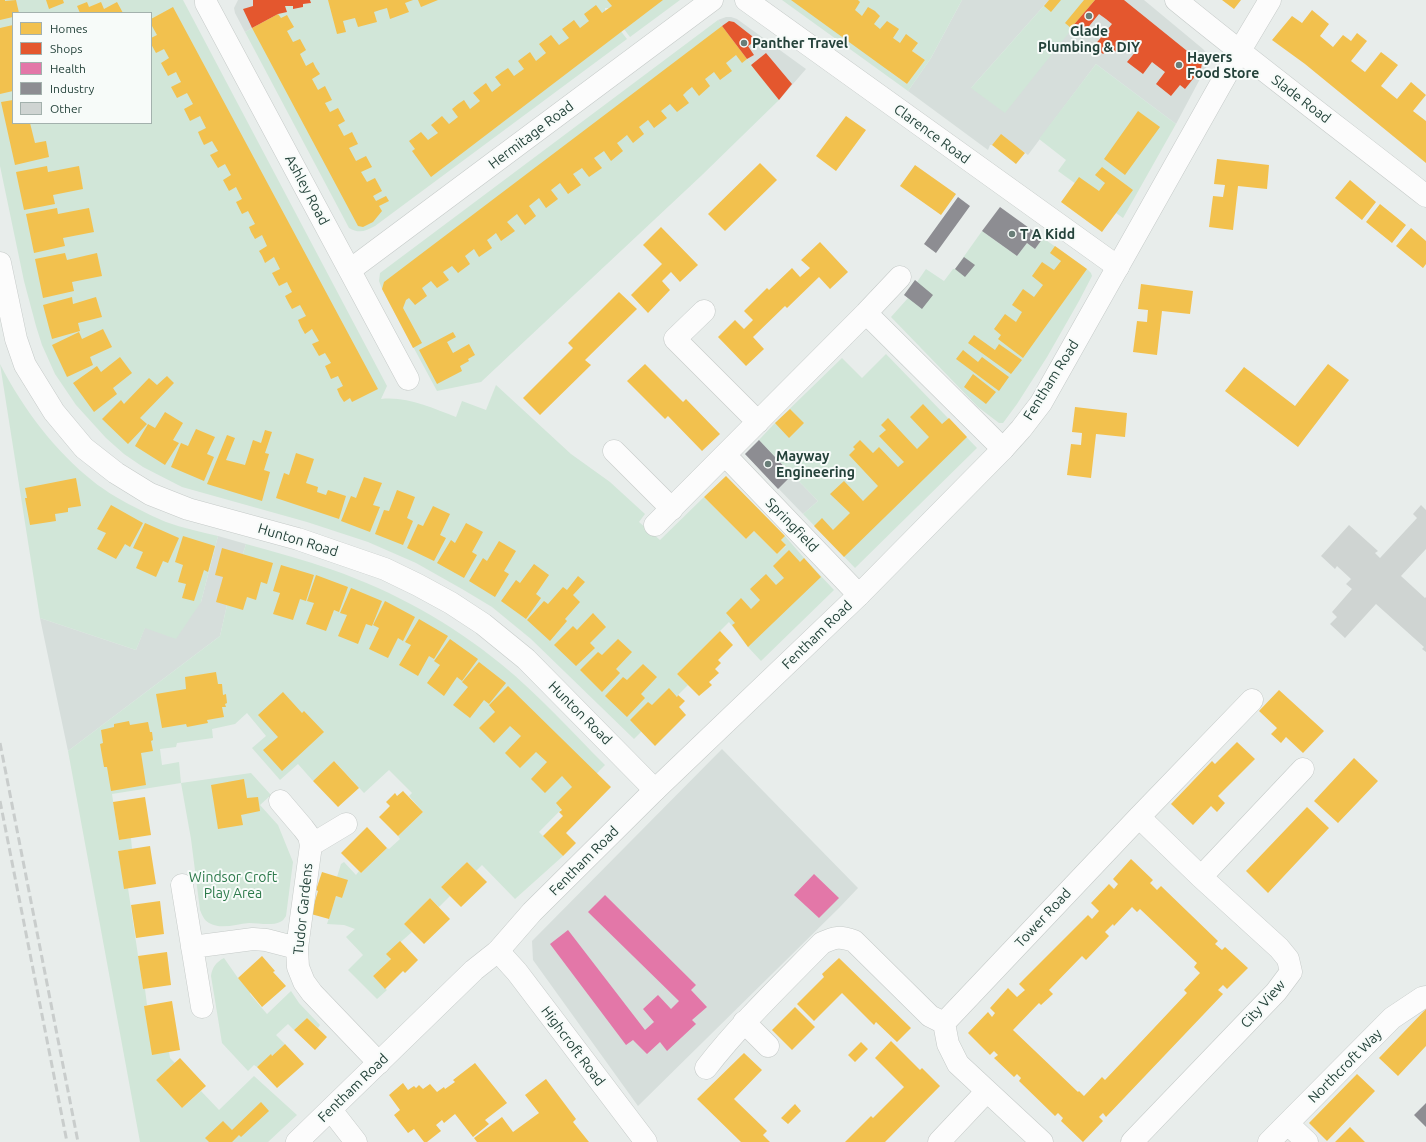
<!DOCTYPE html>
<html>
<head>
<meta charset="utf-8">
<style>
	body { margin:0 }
	#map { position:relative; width:1426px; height:1142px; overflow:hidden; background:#e8edeb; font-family:Ubuntu,sans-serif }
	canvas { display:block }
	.legend { position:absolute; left:12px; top:12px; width:140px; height:112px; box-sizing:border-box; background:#f7fbf9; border:1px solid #a3b1ad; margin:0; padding:5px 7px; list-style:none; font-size:12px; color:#24423a }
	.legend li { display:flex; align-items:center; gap:8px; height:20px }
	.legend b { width:20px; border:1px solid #a3b1ad }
</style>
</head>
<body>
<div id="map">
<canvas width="1426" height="1142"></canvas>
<ul class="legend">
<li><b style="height:11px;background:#f2c14e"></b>Homes</li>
<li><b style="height:11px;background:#e4572e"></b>Shops</li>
<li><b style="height:11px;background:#e377a8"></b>Health</li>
<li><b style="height:11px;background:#8d8d92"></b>Industry</li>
<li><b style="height:11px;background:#cfd4d2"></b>Other</li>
</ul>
</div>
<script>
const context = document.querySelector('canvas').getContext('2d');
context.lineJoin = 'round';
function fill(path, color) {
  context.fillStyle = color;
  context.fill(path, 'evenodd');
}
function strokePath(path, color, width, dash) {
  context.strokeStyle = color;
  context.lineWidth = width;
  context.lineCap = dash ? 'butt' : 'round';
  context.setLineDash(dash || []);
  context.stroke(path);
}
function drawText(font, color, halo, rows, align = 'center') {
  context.font = font + ' Ubuntu,sans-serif';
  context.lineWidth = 4;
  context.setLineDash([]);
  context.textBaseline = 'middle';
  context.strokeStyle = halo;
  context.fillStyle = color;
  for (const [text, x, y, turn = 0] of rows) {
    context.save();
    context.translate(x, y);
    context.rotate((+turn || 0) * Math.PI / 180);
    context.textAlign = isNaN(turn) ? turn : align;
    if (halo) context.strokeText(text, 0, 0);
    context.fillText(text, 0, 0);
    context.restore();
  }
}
const built = new Path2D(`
	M238,0H310L311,3L303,4V7L278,14L245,32L235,13L234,8Z
	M962,0H1049L971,88L1071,28L1095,0H1144L1203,49L1209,56V62L1176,124L1096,64L1028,155L1001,135L992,145H990L988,150L908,91L931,58Z
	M726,17H731L737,19L806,69L779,100L718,20Z
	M759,440L818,501L803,514L745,454Z
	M218,536L246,544L227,605L220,636L68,751L40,618L136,650L145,627L201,602Z
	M722,749L858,888L839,908L638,1106L533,960L532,941Z`);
const green = new Path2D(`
	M0,0H183L387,386L381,399C407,396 432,408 456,417L462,401L486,410L496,385L571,454L610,482L645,514L639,522L660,540L704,497L746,539L754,531L777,554L786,546L781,540L785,536L804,558L834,590L761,661L748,647L729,622L677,674L688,685L634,739L531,639L492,607L462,589L416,563L368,542L307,522L182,487L143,467L124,454L106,438L76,405L55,374L42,345L36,326L24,281L0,166ZM13,13H151V123H13Z
	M310,0H680L630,37L608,8H605V11L627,39L375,226C366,231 359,234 349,228L245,32L278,14L285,6H293V9L303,7V4L311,3Z
	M782,0H962L931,58L908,91ZM918,43L912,51L925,60L907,84L889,71Z
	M1049,0H1095L1005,113L971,88Z
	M718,20L779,100L701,176L481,382L437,391L382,289L379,281L380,273Z
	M1096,64L1176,124L1123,218L1058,171L1066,160L1039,139Z
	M982,231L1017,256L1027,243L1035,249L1043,238L1087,269L1091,273L1092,276L1079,301L1047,357L1017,404L1003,423H999L978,407L891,317L908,298L904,295L915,280L917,282L926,269L944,281L953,269H955Z
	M886,354L977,448L855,568L803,514L818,501L759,440L773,425L842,358L862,378Z
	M0,364C23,409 55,451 94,482C111,496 145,513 166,522C183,528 201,532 218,536L201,602L176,639L145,628L136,650L40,618Z
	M246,544C275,552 304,560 333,570C393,591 451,623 501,664C538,694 571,731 605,765L539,832L563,856L515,899L482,865L476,871L467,862L441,887L450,896L439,907L430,898L404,924L412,932L387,954L391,959L373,976L387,990L377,999L348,970L363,955L346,937L355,929L344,925L327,924L336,896L342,898L337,877L341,864L344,862L356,875L359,871L361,873L387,848L389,849L400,839L398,836L423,812L409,796L412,793L389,770L364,793L334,761L313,781L298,764L280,780L252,748L266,736L247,713L235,724L212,729L213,738L177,743L176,747L160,749L162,765L179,762L181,783L251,773L271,795L260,805L278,825L293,862L286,916C284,919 283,921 280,922C272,926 258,923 249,923C236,924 221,930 209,923C204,920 202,915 200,910L191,839L181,783L112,794L119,840L131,838L132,849L118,851L128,888L143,989H145L147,1005L144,1006L169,1052L170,1058L175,1063L156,1080L182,1108L201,1091L219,1110L254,1076L297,1115L268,1142H140L68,751L220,636L227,605Z
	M224,958L238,978L251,992L250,994L267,1014L291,991L299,1003L320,1025L318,1028L307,1018L294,1030L288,1024L276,1035L285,1044L272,1056L271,1055L257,1067L254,1065L248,1071L222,1043L211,976C212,968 216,962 224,958Z`);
const homes = new Path2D(`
	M0,0H5V1L16,0L19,13H13V17L0,20Z
	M46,0H63L64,3L49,9Z
	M328,0H413L405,3L409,12L390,19L387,8L380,10L374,12L377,22L358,27L355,18L343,21L346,32L337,34Z
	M418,0H438L421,7Z
	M607,0H663L431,177L412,151L415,149L409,141L421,132L428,140L438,133L431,125L442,116L449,124L458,117L452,109L458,104L464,100L470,109L480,101L473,93L486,83L492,92L501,85L495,77L502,72L508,68L514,76L524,69L518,61L530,52L536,61L546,53L539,44L551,35L559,45L569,38L562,29L574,20L580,28L589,21L584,14L596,5L602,13L612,6Z
	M791,0H858L860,2L855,10L862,16L868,7L875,11L880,16L874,24L880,29L887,21L899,29L893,38L900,43L906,34L918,43L912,51L925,60L907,84Z
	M1049,0H1061L1051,12L1044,6Z
	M1084,0H1095L1071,28L1065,23Z
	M1222,0H1241L1234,9Z
	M87,2L89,7L101,2L104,9L117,2L123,13H80L77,6Z
	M173,7L378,389L352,402L350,398L344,402L340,396L337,389L343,386L338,376L331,379L325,366L331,363L325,353L319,356L312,344L319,341L312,329L305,334L301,327L298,320L306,316L300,305L292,309L288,302L285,296L292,292L287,282L279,286L272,273L280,269L274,257L265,263L262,256L259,251L267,246L262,235L255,239L251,232L249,227L255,224L248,211L242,214L236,202L242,199L236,187L229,191L223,180L231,175L225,164L218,168L210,155L218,151L212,141L204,145L201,139L198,132L206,128L200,116L190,121L184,109L193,104L187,93L177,98L171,87L181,82L176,72L168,76L161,63L169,58L164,49L156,53L151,44V38L157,35L152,26L151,27V19Z
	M1312,10L1329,24L1320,36L1333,47L1343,35L1351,41L1357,33L1367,41L1351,61L1365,72L1381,52L1398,65L1381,86L1397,99L1411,82L1426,95L1413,111L1426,121V163L1305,64L1272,40L1292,16L1302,23Z
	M278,14L281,18L287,15L291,22L294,27L287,31L293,42L300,39L306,50L300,54L306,66L313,62L316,68L320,74L312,79L318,90L325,86L332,100L325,103L330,112L338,108L345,121L338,125L344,136L352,132L358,144L349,148L356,161L366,156L372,167L361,172L367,182L375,178L382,191L373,196L376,201L386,196L389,201L379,206L382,211L373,222L363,227L358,226L252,28Z
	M13,25V91L0,94V28Z
	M722,26L747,59L742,63L736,55L726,63L732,71L720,80L714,72L705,79L710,86L699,96L692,87L687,91L683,95L689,103L677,112L670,104L661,111L667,118L654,128L648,120L639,127L644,134L633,143L627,135L621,140L617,143L623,151L611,161L604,151L594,158L602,168L589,177L582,168L573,174L581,185L568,194L560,183L551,190L558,199L546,208L539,198L529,206L536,216L530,221L525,225L517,214L507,222L515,231L501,241L496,233L491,237L487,240L492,248L479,257L474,249L465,256L470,264L458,273L452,266L443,272L449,280L437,288L431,281L422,288L427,296L415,305L409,298L406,300L403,308L422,343L413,348L382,289L384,282Z
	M13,100V123H30L35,143L46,141L49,157L15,165L1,102Z
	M1138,111L1160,127L1125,175L1104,159Z
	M846,116L866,130L836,171L816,156Z
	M1001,134L1025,153L1016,164L992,145Z
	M1217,159L1269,165L1267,189L1238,186L1233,230L1209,227L1213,196L1223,197L1225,185L1214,184Z
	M760,163L777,180L725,231L708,214Z
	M915,165L956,194L941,215L900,186Z
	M47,166L48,172L79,166L83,189L53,195L55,204L24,210L16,172Z
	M1102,167L1133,190L1102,232L1061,202L1079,177L1099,191L1105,183L1095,175Z
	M1350,180L1376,202L1362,220L1335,198Z
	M1380,204L1406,225L1392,243L1366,222Z
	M57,208L58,214L89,208L94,232L63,238L65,246L34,253L26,214Z
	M661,227L698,265L680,282L671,272L662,281L670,290L648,313L631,295L662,264L643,245Z
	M1411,228L1426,241V264L1423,268L1396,246Z
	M820,242L848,272L830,289L819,277L787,308L785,306L753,337L764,349L746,366L718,337L735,320L744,329L753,320L744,311L767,288L769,290L792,268L800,277L810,268L801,260Z
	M1055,246L1087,269L1023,358L998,339L1001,335L994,329L1005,314L1016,322L1022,312L1012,305L1023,289L1034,297L1043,285L1032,276L1042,262L1054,270L1061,261L1050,253Z
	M65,253L67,260L97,253L102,276L72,282L74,291L43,298L35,259Z
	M1141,284L1193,291L1190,314L1162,311L1157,355L1133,352L1137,321L1147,322L1148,310L1138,309Z
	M619,292L637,309L585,360L591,365L540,415L523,398L573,348L568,343Z
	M72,297L73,304L96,297L102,317L78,323L80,331L52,339L43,305Z
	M103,329L112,347L90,357L93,365L67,377L52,345L79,332L82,339Z
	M453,332L456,337L447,342L453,353L469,344L475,355L468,359L469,361L460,366L462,371L437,384L419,350Z
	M974,335L995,350L999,344L1022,360L1011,374L968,343Z
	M963,350L978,362L982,357L1009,377L999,391L956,359Z
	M120,357L132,373L113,388L117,394L94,412L73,383L97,366L101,372Z
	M645,364L683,402L686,399L720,434L702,451L668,416L665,419L627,381Z
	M1328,364L1349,380L1298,447L1225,391L1244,367L1295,406Z
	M973,374L996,392L986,404L964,387Z
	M167,376L174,383L140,418L147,424L128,444L102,419L121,400L124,404L149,378L157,385Z
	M923,404L942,424L949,418L967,437L844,557L814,526L822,518L833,530L850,513L830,494L844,481L863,501L878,486L849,455L855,449L853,447L860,440L873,453L879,447L898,467L904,462L879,436L886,430L881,425L888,418L917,449L929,437L910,417Z
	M1075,407L1127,413L1125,437L1096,434L1091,478L1067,475L1071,444L1081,445L1082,433L1072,432Z
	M790,409L804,423L789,438L775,423Z
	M165,412L183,423L173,440L179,443L165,465L135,446L148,424L155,428Z
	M196,429L215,437L207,454L214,457L204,481L171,467L181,443L188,446Z
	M265,430L272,432L265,453L269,454L264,470L270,472L262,501L207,484L227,435L235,438L226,460L245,465L253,440L261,443Z
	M296,453L314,459L306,483L318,487L317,492L326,495L328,490L346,496L339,519L276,498L284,473L289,475Z
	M726,476L785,536L781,540L786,545L777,554L754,531L746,539L704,497Z
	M364,477L382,483L373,505L380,507L370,532L341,521L351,496L356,498Z
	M76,478L81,506L68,508V512L55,514L56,521L30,525L25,498H27L25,488Z
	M397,490L415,497L407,518L413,521L403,545L375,534L384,510L389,511Z
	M111,505L143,523L130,547L125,544L116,559L97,549L106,533L97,529Z
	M433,506L450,514L440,535L446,538L434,561L407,548L418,524L423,526Z
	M145,523L179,538L168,563L163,561L156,577L136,568L143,552L133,548Z
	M466,523L483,532L472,552L477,555L464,578L437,563L451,540L455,543Z
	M183,536L215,546L208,572L204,570L194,601L182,598L186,584L178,582L183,565L175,562Z
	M499,541L516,551L504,571L509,574L495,597L469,581L483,558L487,561Z
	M222,548L273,563L267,584L261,582L256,600L247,597L243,610L216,602L223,577L215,575Z
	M789,550L800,562L804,558L821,577L748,647L732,625L735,623L726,613L741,598L751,609L760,600L750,589L766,574L776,585L784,578L773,566Z
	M534,564L549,575L536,594L541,598L526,619L501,601L516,580L520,583Z
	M281,565L314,575L306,601L300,599L293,620L273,614L280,593L273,591Z
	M316,575L348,587L339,612L334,610L326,631L306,624L314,603L307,601Z
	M578,576L585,582L573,595L580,602L565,619L567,621L550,641L527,620L544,601L548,604L563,587L567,590Z
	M351,588L382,601L372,626L366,624L358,644L338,636L347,615L340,613Z
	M385,601L415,617L403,641L398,638L388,658L369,649L379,628L373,625Z
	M593,613L606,627L590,643L595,648L576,666L554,645L573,626L577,630Z
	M419,619L448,636L434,659L429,656L418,676L399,665L411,645L405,642Z
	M720,631L733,645L718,660L721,663L715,669L719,673L709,682L712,685L699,696L677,674Z
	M450,639L478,659L462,681L457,677L444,696L427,683L440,665L434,661Z
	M618,639L632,652L616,669L620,673L602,692L580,670L598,652L602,655Z
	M479,662L506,683L489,704L484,700L470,718L453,705L468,687L462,682Z
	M643,664L657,677L641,694L645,698L627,717L605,696L623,677L627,680Z
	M216,672L218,684H222L223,695L226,694L227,703L225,704L226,707H222L224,717L207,720L208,723L187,727L186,724L162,728L156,694L186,689L185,677Z
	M508,686L611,787L566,833L576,843L563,856L543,836L563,816L559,812L562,810L556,803L572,787L562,776L545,793L531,779L547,762L536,752L520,768L505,753L521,736L510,726L494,743L479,728L495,712L489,705Z
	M669,688L677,697L678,695L685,701L679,707L686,715L655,746L630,720L648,702L652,705Z
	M1279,690L1324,731L1303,753L1286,737L1281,743L1271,734L1277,728L1259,711Z
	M283,692L302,713L304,711L324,732L282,771L263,750L278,737L258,715Z
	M129,721L130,725L148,722L150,732H152L153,740L151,741L153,751L141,753L146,785L111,791L107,767H104L100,744L103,743L101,730L114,727V724Z
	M1237,742L1255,759L1218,796L1225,803L1217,812L1211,806L1193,825L1171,804L1212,761L1215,764Z
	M1354,758L1378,781L1338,823L1314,801Z
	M334,761L359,788L338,807L313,781Z
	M244,779L247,798L258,797L260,811L241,815L243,825L218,829L211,785Z
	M403,791L423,812L398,836L379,817L390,806L386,802L395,793L397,796Z
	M145,797L151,835L119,840L113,802Z
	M1307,807L1329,828L1268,893L1246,871Z
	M367,827L387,848L361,873L341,853Z
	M150,846L156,884L124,889L118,851Z
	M1131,859L1153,880L1150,883L1157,890L1161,886L1218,941L1215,944L1222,950L1225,947L1248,968L1227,989L1223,985L1218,990L1223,994L1106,1117L1103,1113L1099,1117L1103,1121L1083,1142L1061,1121L1063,1118L1058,1113L1055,1116L1019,1081L1021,1078L1017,1074L1014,1077L994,1058L998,1055L994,1051L990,1055L968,1033L988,1012L992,1017L995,1013L990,1008L1008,988L1017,997L1025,990L1019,984L1088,915L1092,919L1099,911L1091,903L1109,884L1114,889L1118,884L1113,879ZM1132,907L1137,912L1140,909L1197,963L1194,967L1200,973L1184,990L1187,993L1105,1080L1102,1077L1084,1096L1079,1091L1078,1092L1013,1030L1039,1003L1041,1005L1053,994L1049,990L1082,956L1086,960L1109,936L1105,932L1113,924L1114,926Z
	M467,862L487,882L461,907L441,887Z
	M322,872L348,880L342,898L336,896L329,919L311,914L318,891L316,890Z
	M430,898L450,919L424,944L404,924Z
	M160,901L164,934L136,938L131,905Z
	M400,941L418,960L405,973L403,971L385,989L373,976L391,959L386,954Z
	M167,952L171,985L143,989L138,956Z
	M262,956L275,971L273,972L286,986L262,1007L238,978Z
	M839,958L911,1028L897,1042L876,1022L874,1025L842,993L814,1021L797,1004L824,977L822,974Z
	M172,1001L180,1050L152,1055L144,1006Z
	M795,1007L815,1027L792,1050L772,1030Z
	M1426,1009V1046L1398,1076L1379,1058Z
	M307,1018L327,1037L315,1050L294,1030Z
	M891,1041L920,1070L922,1068L940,1086L885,1142H845L871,1116L873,1118L904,1087L875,1058Z
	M861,1042L868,1049L855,1062L848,1055Z
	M285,1044L304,1064L277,1088L257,1067L271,1054L272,1056Z
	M744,1053L762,1070L734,1099L767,1131L763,1135L770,1142H741L697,1099Z
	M180,1058L206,1086L182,1108L156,1080Z
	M475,1063L507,1103L485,1120L489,1124L473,1137L455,1114L444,1123L442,1120L436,1125L441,1131L427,1142H424L414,1129L408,1133L394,1115L400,1110L389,1095L403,1083L408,1090L414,1086L416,1088L419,1085L423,1089L430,1084L437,1092L444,1087L445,1089L455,1082L453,1080Z
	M1357,1074L1375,1091L1327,1141L1309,1123Z
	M546,1079L576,1119L573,1122L589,1142H477L474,1138L502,1117L513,1132L539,1113L525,1095Z
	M261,1102L269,1111L241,1137L239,1135L232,1142H209L205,1138L223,1121L232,1130Z
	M795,1104L801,1111L788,1124L781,1118Z
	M1350,1127L1365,1142H1335Z`);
const shops = new Path2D(`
	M253,0H310L311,3L303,4V7L293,9V6H285L287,12L278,14L252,28L243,9L253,6Z
	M1095,0H1124L1202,63L1201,69L1185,89L1180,85L1171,96L1156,84L1165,72L1152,62L1143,74L1127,62L1137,50L1125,40L1115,52L1109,48L1103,54L1094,46L1112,24L1106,19L1099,14L1081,36L1071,28Z
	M729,21L734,22L757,40L748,46L754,55L747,59L722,26Z
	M766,53L792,84L779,100L751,65Z`);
const health = new Path2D(`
	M814,874L839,898L819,918L794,895Z
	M605,895L696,985L691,990L707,1007L692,1020L696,1024L667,1051L660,1042L647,1054L633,1040L626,1045L550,944L568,930L645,1030L654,1022L643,1009L658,995L671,1009L679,1001L588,912Z`);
const industry = new Path2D(`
	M958,197L970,206L936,253L924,244Z
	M1000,207L1043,238L1035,249L1027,243L1017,256L982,231Z
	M964,257L975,265L965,277L955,269Z
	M915,280L933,295L922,309L904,295Z
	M759,440L792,475L778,489L745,454Z
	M1426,1103V1127L1414,1115Z`);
const building = new Path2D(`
	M1421,505L1426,510V549L1401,576L1425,598L1426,597V652L1422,649L1424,647L1376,604L1345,638L1330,624L1337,617L1332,612L1352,589L1346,584L1351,579L1337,566L1335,569L1321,556L1349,525L1378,551L1375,553L1380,558L1417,518L1413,514Z`);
const minor = new Path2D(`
	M206,0V3L408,379
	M746,0L1118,267
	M1239,52L1270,0
	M0,263L16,339L25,365L54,412L84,448L116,473L150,494L188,509L298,539L385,569L418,585L451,603L483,624L526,659L655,790
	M350,270L712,0
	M704,311L675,339L758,422
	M866,313L1003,449
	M614,451L672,509
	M725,455L859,595
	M655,525L866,313L900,277
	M280,801L303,828L309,836L311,845L297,948L298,967L304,982L312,993L379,1063
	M311,845L346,824
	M1201,877L1303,769
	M182,885L202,1007
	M192,947L253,939L266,940L297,948
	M498,951L517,972L646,1142
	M744,1022L768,1046
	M706,1068C741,1023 782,984 822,943C835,937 840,936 854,941L930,1016L944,1023
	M331,1110L356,1142
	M1288,1124L1307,1142
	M939,1142L987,1091
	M1042,1142L958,1064L948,1044L944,1023L1139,817L1252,700
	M1132,1142L1276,992L1291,972L1288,959L1279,948L1201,877L1139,817
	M1269,1142L1392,1018L1422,998L1426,997`);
const tertiary = new Path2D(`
	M1176,0C1258,67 1343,131 1426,196
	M297,1142L474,970L498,951L532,912L655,790L859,595L1003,449L1021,429L1041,403L1239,52`);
const rail = new Path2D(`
	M0,743L78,1142
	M0,801L67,1142`);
const markers = [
	[1089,16,4,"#697e78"],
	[744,43,4,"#697e78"],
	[1179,65,4,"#697e78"],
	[1012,234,4,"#697e78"],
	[768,464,4,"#697e78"]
];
const poiNames = [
	["Glade",1089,31,"center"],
	["Plumbing & DIY",1089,47,"center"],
	["Panther Travel",752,43],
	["Hayers",1187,57],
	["Food Store",1187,73],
	["T A Kidd",1020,234],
	["Mayway",776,456],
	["Engineering",776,472]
];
const streetNames = [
	["Slade Road",1301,99,37],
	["Clarence Road",932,134,36],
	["Hermitage Road",531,135,-37],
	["Ashley Road",307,190,62],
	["Fentham Road",1051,380,-58],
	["Springfield",792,525,46],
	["Hunton Road",298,540,17],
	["Fentham Road",817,635,-44],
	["Hunton Road",580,713,45],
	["Fentham Road",584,861,-45],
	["Tudor Gardens",303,909,-84],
	["Tower Road",1043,918,-47],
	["City View",1263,1004,-48],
	["Highcroft Road",573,1046,53],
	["Northcroft Way",1345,1066,-45],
	["Fentham Road",353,1088,-44]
];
const parkNames = [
	["Windsor Croft",233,877],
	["Play Area",233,893]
];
fill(built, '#d6dedb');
fill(green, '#d1e6d8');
fill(homes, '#f2c14e');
fill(shops, '#e4572e');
fill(health, '#e377a8');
fill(industry, '#8d8d92');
fill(building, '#cfd4d2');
strokePath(minor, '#c5cac8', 23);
strokePath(tertiary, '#c5cac8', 23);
strokePath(minor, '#fcfcfc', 22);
strokePath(tertiary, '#fcfcfc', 22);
strokePath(rail, '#c9cdcc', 3, [8, 4]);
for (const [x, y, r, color] of markers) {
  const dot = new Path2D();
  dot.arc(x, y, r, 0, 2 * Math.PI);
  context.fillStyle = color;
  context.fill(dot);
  strokePath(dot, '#f7fbf9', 1.5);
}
drawText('bold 14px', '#24423a', '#f7fbf9', poiNames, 'left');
drawText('14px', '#24423a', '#f7fbf9', streetNames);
drawText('14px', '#2d7a4b', '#f7fbf9', parkNames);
</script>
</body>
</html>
